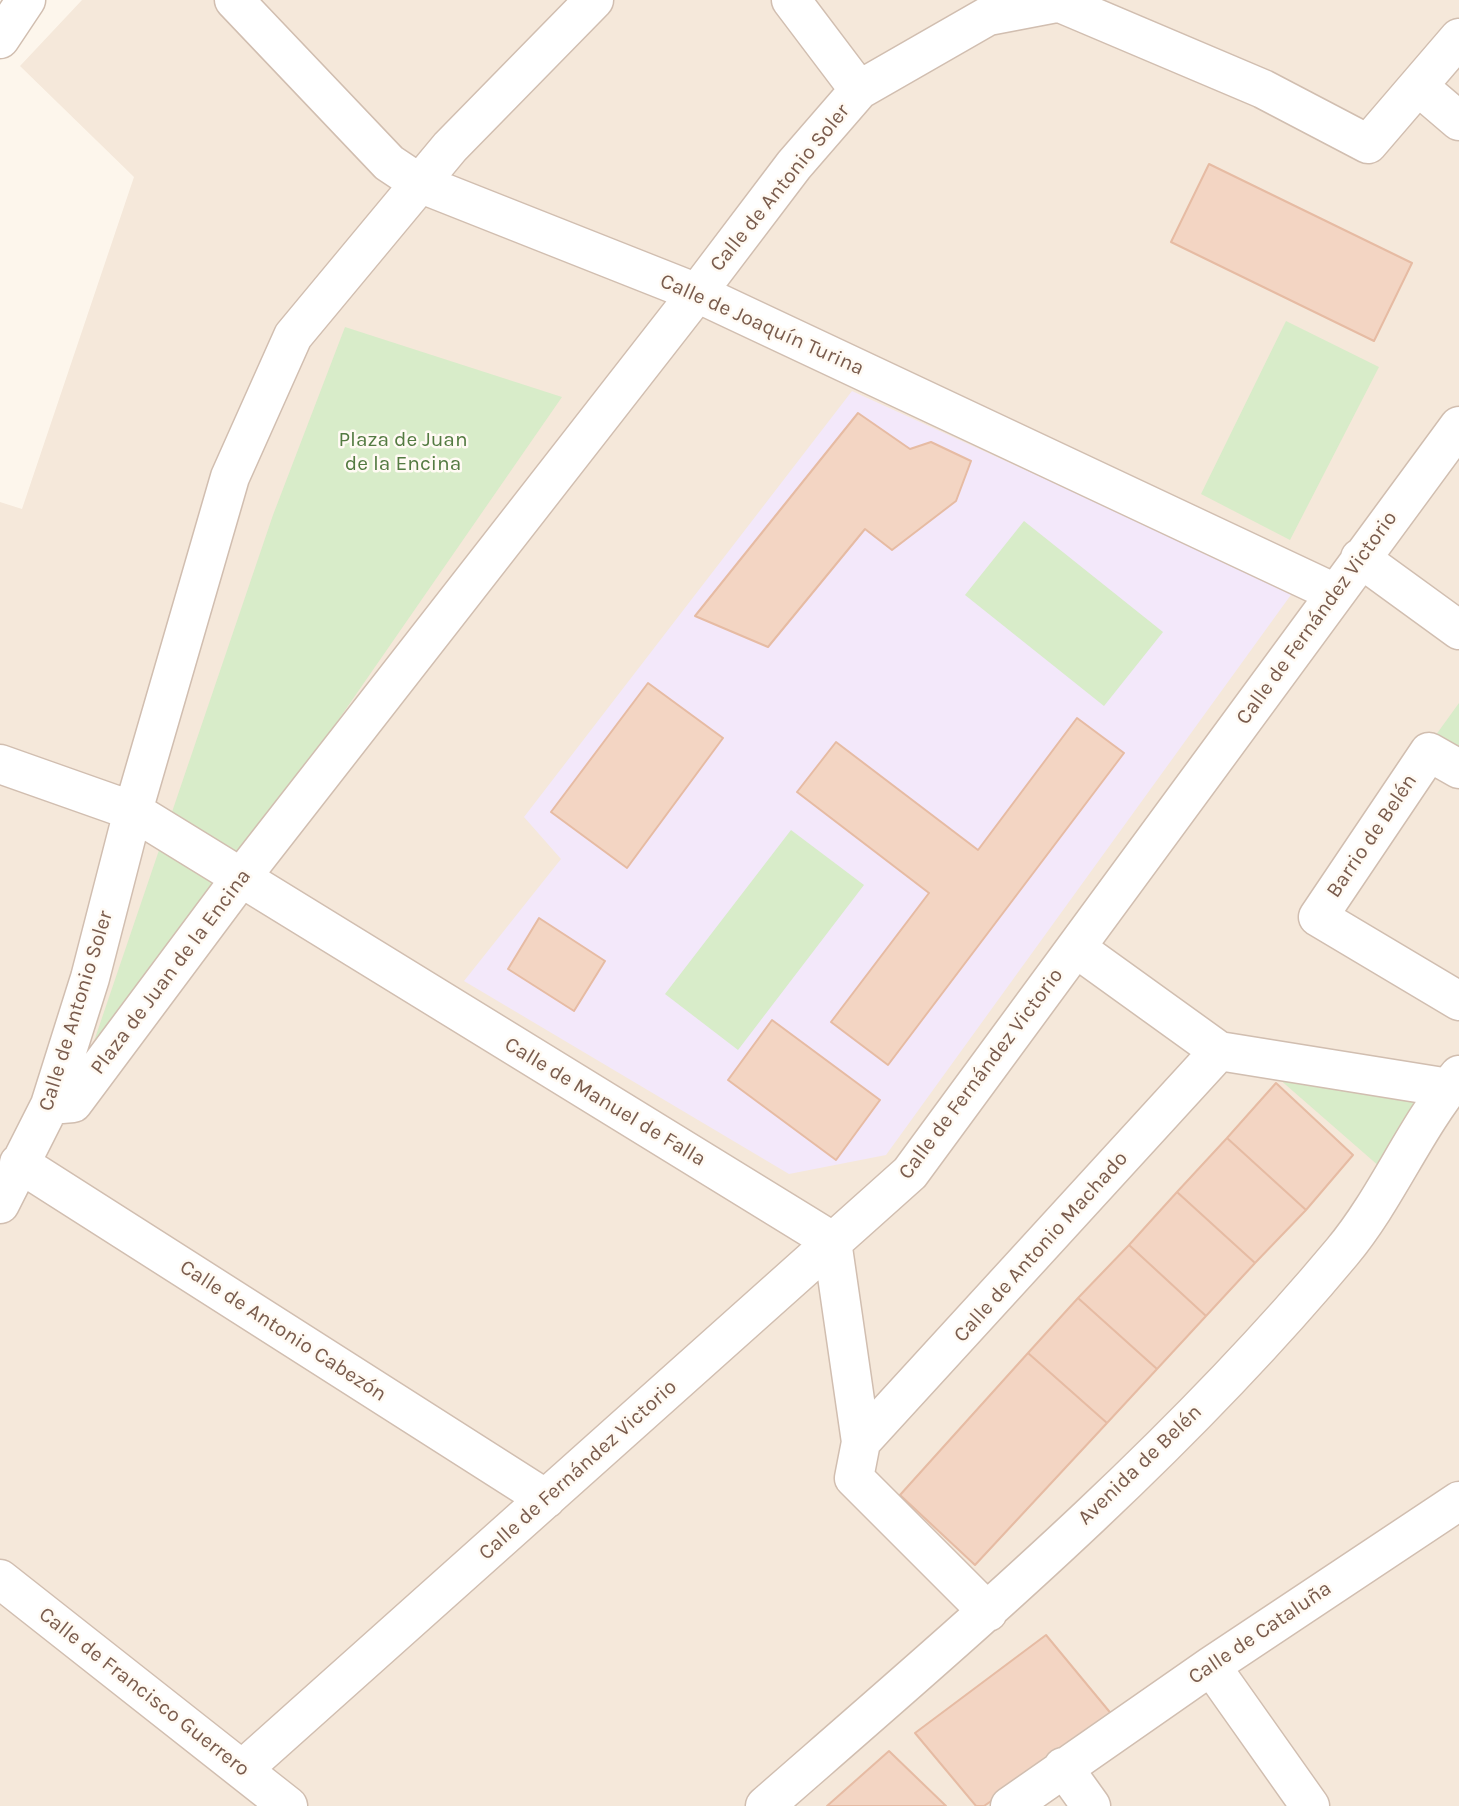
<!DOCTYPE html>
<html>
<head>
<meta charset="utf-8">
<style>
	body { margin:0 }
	canvas { display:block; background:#fdf6ec }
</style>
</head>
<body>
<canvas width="1459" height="1806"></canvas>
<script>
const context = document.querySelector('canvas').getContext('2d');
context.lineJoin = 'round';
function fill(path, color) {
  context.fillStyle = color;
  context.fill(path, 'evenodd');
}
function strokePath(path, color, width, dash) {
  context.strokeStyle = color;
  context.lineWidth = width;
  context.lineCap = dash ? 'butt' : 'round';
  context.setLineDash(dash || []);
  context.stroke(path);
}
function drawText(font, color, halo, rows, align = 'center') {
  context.font = font + ' Karla,sans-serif';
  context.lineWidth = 5;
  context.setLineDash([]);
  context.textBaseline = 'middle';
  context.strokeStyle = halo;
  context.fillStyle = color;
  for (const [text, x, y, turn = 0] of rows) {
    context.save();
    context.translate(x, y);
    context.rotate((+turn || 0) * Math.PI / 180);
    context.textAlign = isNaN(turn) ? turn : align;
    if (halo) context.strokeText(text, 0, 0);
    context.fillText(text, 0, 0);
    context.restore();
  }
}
const residential = new Path2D(`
	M82,0H1459V1806H0V502L22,509L134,177L20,66Z`);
const education = new Path2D(`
	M852,391L1293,592L886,1155L789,1174L464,981L561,859L524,817Z`);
const green = new Path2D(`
	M1286,321L1379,367L1290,540L1201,494Z
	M345,327L562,397L73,1103L273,515Z
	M1024,521L1163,632L1104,706L965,595Z
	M1459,703V753L1433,739Z
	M791,830L864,885L738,1050L665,994Z
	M1278,1078L1421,1094L1380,1167Z`);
const building = new Path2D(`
	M1209,164L1412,263L1374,341L1171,242Z
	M858,413L910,449L931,442L971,461L956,501L892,550L865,529L768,647L695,616Z
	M648,683L723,738L627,868L551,812Z
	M1077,718L1124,753L888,1065L831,1022L929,893L797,792L836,742L978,850Z
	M539,918L605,961L574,1011L508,969Z
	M772,1020L880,1100L836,1160L728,1080Z
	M1276,1083L1353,1155L1306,1210L1227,1138Z
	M1227,1138L1306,1210L1255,1263L1177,1192Z
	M1177,1192L1255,1263L1206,1316L1129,1245Z
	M1129,1245L1206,1316L1157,1369L1078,1298Z
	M1078,1298L1157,1369L1107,1423L1028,1353Z
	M1028,1353L1107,1423L975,1565L900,1495Z
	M1046,1635L1113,1716L984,1806H976L915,1733Z
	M889,1751L946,1806H827Z`);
const minor = new Path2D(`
	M234,0L389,163L419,183L697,293L1335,593
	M791,0L859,90
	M1053,0L1263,89L1368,144L1459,38
	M0,39L26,0
	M1418,86L1459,121
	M1360,558L1459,630
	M0,764L133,811L832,1241L861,1442L854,1478L988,1612
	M1459,769L1429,752L1318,917L1459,1001
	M1076,948L1219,1051L1449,1088
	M50,1105L73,1103L240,879L697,293L794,165L859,90L988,16L1056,3
	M19,1163L546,1499
	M0,1204L50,1105L90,978L133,811L230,477L293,336L450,147L594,0
	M861,1442L1219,1051
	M0,1579L288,1806
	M1211,1666L1310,1806
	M1063,1767L1091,1806
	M243,1769L910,1173L1459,426
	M765,1806C964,1632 1172,1456 1342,1252C1387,1198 1414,1129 1459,1075
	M1010,1806L1211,1666L1459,1501`);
const streetNames = [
	["Calle de Antonio Soler",780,188,-51],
	["Calle de Joaquín Turina",762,325,24],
	["Calle de Fernández Victorio",1317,618,-54],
	["Barrio de Belén",1372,836,-56],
	["Plaza de Juan de la Encina",171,972,-53],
	["Calle de Antonio Soler",76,1011,-73],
	["Calle de Fernández Victorio",981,1074,-53],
	["Calle de Manuel de Falla",605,1102,31],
	["Calle de Antonio Machado",1041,1247,-48],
	["Calle de Antonio Cabezón",283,1331,33],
	["Avenida de Belén",1140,1465,-44],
	["Calle de Fernández Victorio",578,1470,-42],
	["Calle de Cataluña",1260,1633,-34],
	["Calle de Francisco Guerrero",144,1692,38]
];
const parkNames = [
	["Plaza de Juan",403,440],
	["de la Encina",403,464]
];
fill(residential, '#f5e8da');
fill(education, '#f3e8fa');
fill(green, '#d8ecc9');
fill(building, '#f3d5c3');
strokePath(building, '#e6bba3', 2);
strokePath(minor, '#d1beb0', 41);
strokePath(minor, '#fff', 38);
drawText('21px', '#7a5c4d', '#fffaf3', streetNames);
drawText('21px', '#537a41', '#fffaf3', parkNames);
</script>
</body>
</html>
